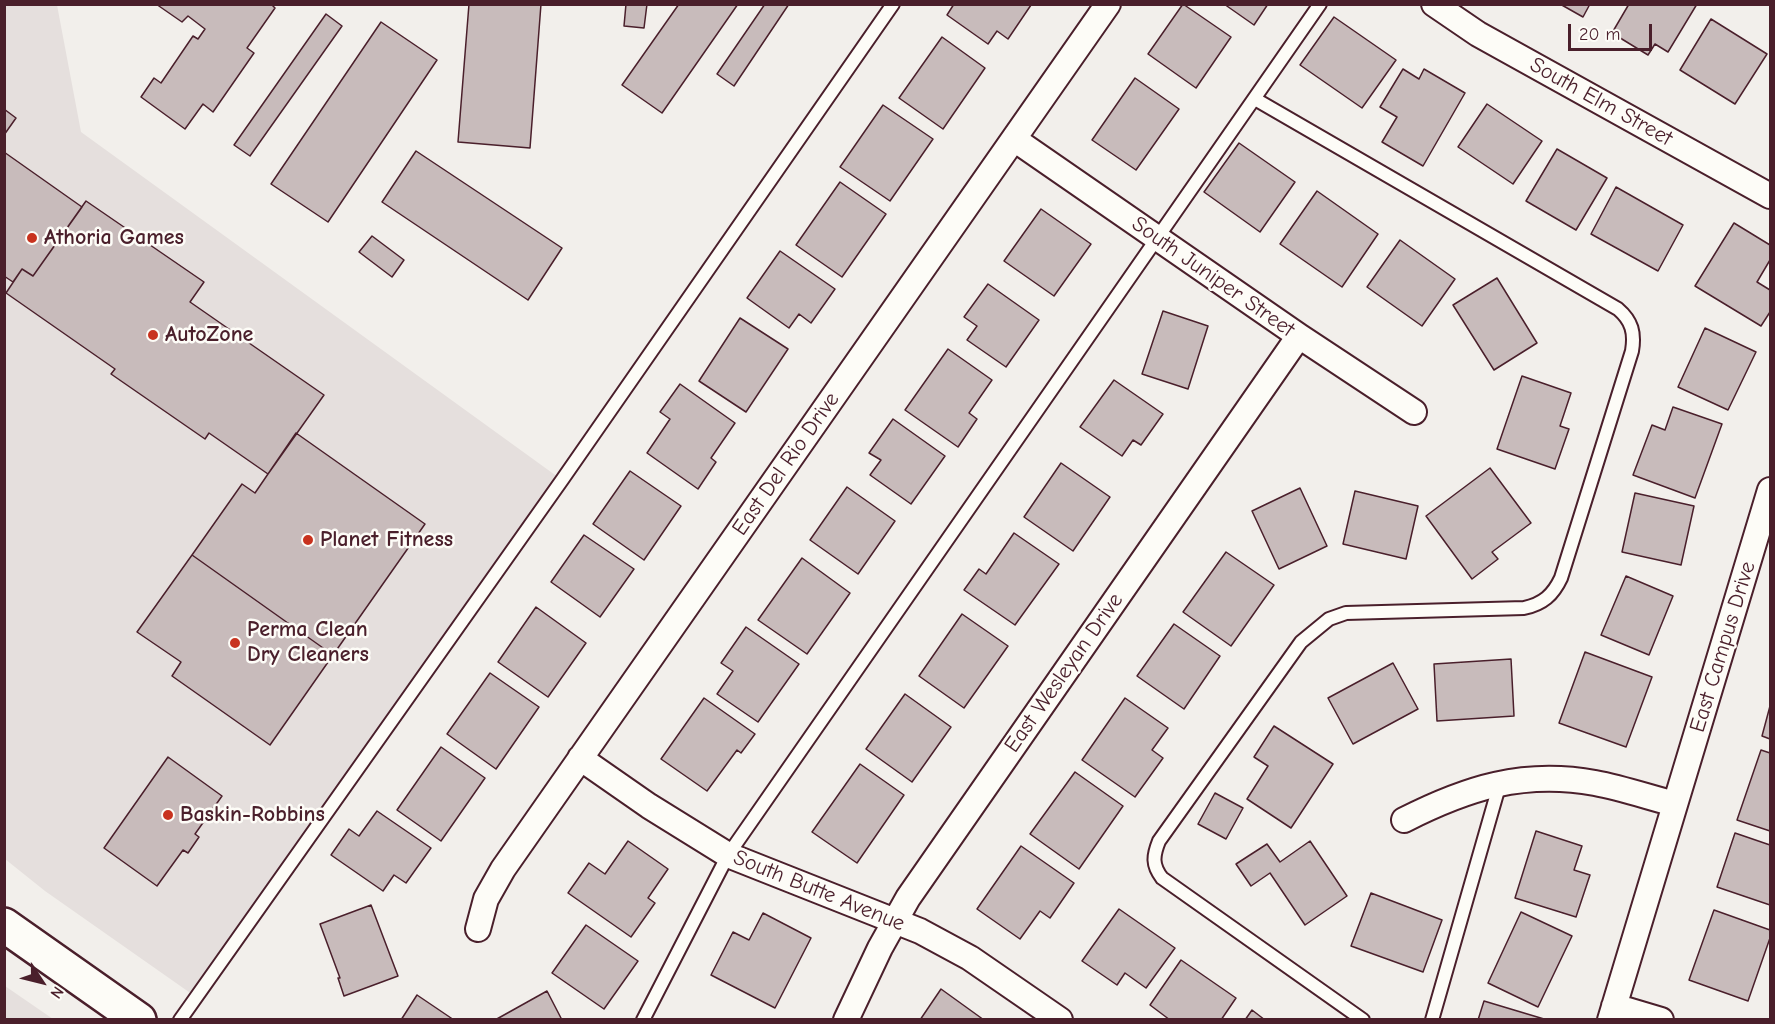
<!DOCTYPE html>
<html>
<head>
<meta charset="utf-8">
<style>
	body { margin:0 }
	#map { position:relative; width:1775px; height:1024px; overflow:hidden; background:#f2efeb; font-family:"Comic Neue",sans-serif }
	canvas { display:block }
	.frame { position:absolute; inset:0; border:6px solid #4a1f2b; pointer-events:none }
	.north { position:absolute; left:12px; top:952px; width:60px; height:60px; -webkit-text-stroke:4px #fdfcf7; paint-order:stroke; rotate:125deg; font-size:16px; font-weight:700; line-height:24px; text-align:center; color:#4a1f2b }
	.north::after { content:''; display:block; margin:auto; width:21px; height:27px; background:#4a1f2b; clip-path:polygon(50% 0,100% 100%,50% 72%,0 100%) }
	.scale { position:absolute; left:1568px; top:24px; width:84px; height:27px; box-sizing:border-box; border:3px solid #4a1f2b; border-top:0; padding-left:8px; font-size:18px; line-height:21px; white-space:nowrap; color:#4a1f2b; -webkit-text-stroke:4px #fdfcf7; paint-order:stroke }
</style>
</head>
<body>
<div id="map">
<canvas width="1775" height="1024"></canvas>
<div class="frame"></div>
<div class="north">N</div>
<div class="scale">20 m</div>
</div>
<script>
const context = document.querySelector('canvas').getContext('2d');
context.lineJoin = 'round';
function fill(path, color) {
  context.fillStyle = color;
  context.fill(path, 'evenodd');
}
function strokePath(path, color, width, dash) {
  context.strokeStyle = color;
  context.lineWidth = width;
  context.lineCap = dash ? 'butt' : 'round';
  context.setLineDash(dash || []);
  context.stroke(path);
}
function drawText(font, color, halo, rows, align = 'center') {
  context.font = font + ' "Comic Neue",sans-serif';
  context.lineWidth = 5;
  context.setLineDash([]);
  context.textBaseline = 'middle';
  context.strokeStyle = halo;
  context.fillStyle = color;
  for (const [text, x, y, turn = 0] of rows) {
    context.save();
    context.translate(x, y);
    context.rotate((+turn || 0) * Math.PI / 180);
    context.textAlign = isNaN(turn) ? turn : align;
    if (halo) context.strokeText(text, 0, 0);
    context.fillText(text, 0, 0);
    context.restore();
  }
}
const built = new Path2D(`
	M4,5H57L81,132L562,480L196,997L45,891L5,859Z
	M4,986H5L53,1019H5Z`);
const building = new Path2D(`
	M156,4H271L275,8L247,48L254,53L213,112L203,104L185,129L141,97L154,78L161,83L193,36L198,39L205,29L188,16L182,22Z
	M469,4H541L530,148L458,142Z
	M626,4H647L644,28L624,26Z
	M679,4H738L662,113L622,85Z
	M765,4H789L734,86L717,74Z
	M954,4H1030L1031,5L1008,39L997,31L988,44L947,15Z
	M1183,4L1231,37L1196,88L1148,54Z
	M1224,4H1268L1254,25Z
	M1560,4H1590L1583,17Z
	M1629,4H1697L1668,52L1655,44L1648,55L1612,33Z
	M326,14L342,26L250,156L234,145Z
	M1334,17L1396,60L1362,108L1300,65Z
	M1711,19L1767,54L1735,104L1680,70Z
	M381,22L437,60L328,222L271,184Z
	M942,37L985,68L943,129L899,98Z
	M1403,69L1419,79L1424,69L1465,93L1423,166L1382,142L1397,117L1380,107Z
	M1135,78L1179,109L1136,170L1092,140Z
	M1487,104L1542,141L1513,184L1458,147Z
	M883,105L933,139L890,201L840,167Z
	M4,109L16,118L4,135Z
	M1239,143L1295,182L1260,232L1204,192Z
	M1557,149L1607,178L1576,230L1526,201Z
	M416,151L562,248L528,300L382,202Z
	M4,152L82,207L33,276L22,269L13,282L4,276Z
	M840,182L886,214L842,277L796,245Z
	M1616,187L1683,225L1658,271L1591,234Z
	M1317,191L1378,234L1342,287L1280,244Z
	M86,201L204,282L190,302L324,395L268,474L209,433L205,439L111,374L115,369L6,293L22,269L33,276Z
	M1041,209L1091,244L1054,296L1004,261Z
	M1734,223L1770,245V260L1757,282L1770,290V312L1761,326L1695,286Z
	M372,236L404,260L392,277L359,252Z
	M1400,240L1455,279L1422,326L1367,287Z
	M780,251L835,289L811,323L799,314L789,328L747,298Z
	M1497,278L1537,343L1494,370L1453,305Z
	M988,284L1039,320L1006,367L967,340L977,326L964,317Z
	M1163,311L1208,326L1188,389L1142,374Z
	M740,318L788,349L746,412L699,381Z
	M1705,328L1756,352L1728,410L1678,387Z
	M948,349L992,380L969,413L977,419L958,447L905,410Z
	M1522,376L1571,393L1560,426L1569,429L1555,469L1497,449Z
	M1114,380L1163,414L1141,445L1133,440L1122,456L1080,427Z
	M680,384L735,423L711,458L716,462L698,489L647,453L670,419L660,412Z
	M1673,407L1722,424L1695,498L1633,475L1652,425L1665,430Z
	M893,419L945,456L911,504L870,475L881,460L869,453Z
	M296,433L425,524L333,655L192,555L242,484L255,493Z
	M1061,463L1110,497L1073,551L1024,517Z
	M1490,468L1531,523L1492,552L1498,559L1472,579L1426,516Z
	M630,471L681,506L644,560L593,524Z
	M847,487L895,521L858,574L810,540Z
	M1300,488L1327,546L1279,569L1252,511Z
	M1355,491L1418,506L1406,559L1343,544Z
	M1635,493L1694,506L1681,565L1622,552Z
	M1014,533L1059,564L1015,625L964,590L979,569L986,574Z
	M584,535L634,569L600,617L551,582Z
	M1226,552L1274,585L1231,646L1183,612Z
	M192,555L333,655L270,745L172,676L181,662L137,632Z
	M802,558L850,593L807,654L758,620Z
	M1626,576L1673,596L1649,655L1601,635Z
	M536,607L586,643L548,697L498,662Z
	M962,614L1008,646L964,708L919,676Z
	M1174,624L1220,656L1184,709L1137,676Z
	M746,627L799,664L758,722L717,694L733,671L721,663Z
	M1585,652L1652,677L1626,747L1559,723Z
	M1511,659L1514,716L1437,721L1434,664Z
	M1393,663L1418,709L1353,744L1328,698Z
	M490,673L539,707L496,769L447,734Z
	M905,694L951,727L912,782L866,749Z
	M704,698L755,734L741,753L737,750L707,791L661,759Z
	M1125,698L1168,728L1152,750L1163,758L1135,797L1082,760Z
	M1770,706V739L1762,736Z
	M1274,726L1333,764L1291,828L1247,799L1268,766L1254,757Z
	M441,747L485,778L441,841L397,810Z
	M1761,750L1770,753V831L1737,820Z
	M168,757L222,796L195,834L199,837L188,853L183,850L157,886L104,848Z
	M860,764L904,795L857,863L812,832Z
	M1075,772L1123,806L1079,869L1030,834Z
	M1215,793L1243,808L1226,839L1198,824Z
	M377,811L431,848L406,883L394,875L383,891L331,855L349,829L359,836Z
	M1536,831L1582,846L1574,870L1590,875L1576,917L1515,898Z
	M1735,833L1770,845V905L1717,887Z
	M628,841L668,869L648,898L655,903L631,937L568,893L589,863L605,874Z
	M1310,841L1347,896L1305,925L1270,873L1251,886L1236,864L1267,844L1280,862Z
	M1021,846L1074,883L1050,918L1040,911L1020,939L977,909Z
	M1371,893L1442,920L1423,972L1351,946Z
	M371,905L398,976L344,996L338,978H340L320,924Z
	M1119,909L1175,948L1146,988L1125,973L1117,985L1082,961Z
	M1714,910L1770,930V938L1748,1001L1689,980Z
	M1521,912L1572,936L1538,1007L1488,983Z
	M763,913L811,938L775,1008L711,975L733,932L749,940Z
	M586,925L638,961L604,1009L552,973Z
	M1181,960L1236,998L1221,1020H1170L1150,1005Z
	M941,989L984,1020H920Z
	M547,991L562,1020H495Z
	M417,995L454,1020H401Z
	M1484,1001L1544,1019V1020H1478Z
	M1252,1010L1265,1020H1245Z`);
const service = new Path2D(`
	M1255,99L1618,309C1632,321 1635,333 1632,351L1561,578C1553,595 1543,604 1524,608L1346,613L1329,619L1301,642L1159,841C1153,856 1152,865 1162,878L1363,1020
	M180,1020L562,480L893,4
	M643,1020L728,855L1320,4
	M1432,1020L1500,783`);
const minor = new Path2D(`
	M1434,4L1478,34L1770,196
	M1014,139L1299,336L1414,412
	M580,758L649,806L728,855L920,931L970,958L1060,1020
	M1404,820C1467,788 1523,770 1595,783C1622,788 1648,797 1675,804
	M478,929L486,899L503,869L1108,4
	M1614,1006L1661,1020
	M846,1020L880,948L908,898L1299,336
	M1610,1020L1770,490`);
const secondary = new Path2D(`
	M4,925L139,1020`);
const markers = [
	[32,238,6,"#c8321e"],
	[153,335,6,"#c8321e"],
	[308,540,6,"#c8321e"],
	[235,643,6,"#c8321e"],
	[168,815,6,"#c8321e"]
];
const streetNames = [
	["South Elm Street",1601,102,29],
	["South Juniper Street",1213,277,35],
	["East Del Rio Drive",786,464,-55],
	["East Campus Drive",1723,647,-73],
	["East Wesleyan Drive",1064,673,-55],
	["South Butte Avenue",819,891,22]
];
const poiNames = [
	["Athoria Games",44,238],
	["AutoZone",165,335],
	["Planet Fitness",320,540],
	["Perma Clean",247,630],
	["Dry Cleaners",247,655],
	["Baskin-Robbins",180,815]
];
fill(built, '#e5dfdd');
fill(building, '#c8bbbb');
strokePath(building, '#4a1f2b', 1.5);
strokePath(service, '#4a1f2b', 16);
strokePath(minor, '#4a1f2b', 28);
strokePath(secondary, '#4a1f2b', 38);
strokePath(service, '#fdfcf7', 12);
strokePath(minor, '#fdfcf7', 24);
strokePath(secondary, '#fdfcf7', 33);
for (const [x, y, r, color] of markers) {
  const dot = new Path2D();
  dot.arc(x, y, r, 0, 2 * Math.PI);
  context.fillStyle = color;
  context.fill(dot);
  strokePath(dot, '#fdfcf7', 2);
}
drawText('22px', '#4a1f2b', '#fdfcf7', streetNames);
drawText('bold 22px', '#4a1f2b', '#fdfcf7', poiNames, 'left');
</script>
</body>
</html>
